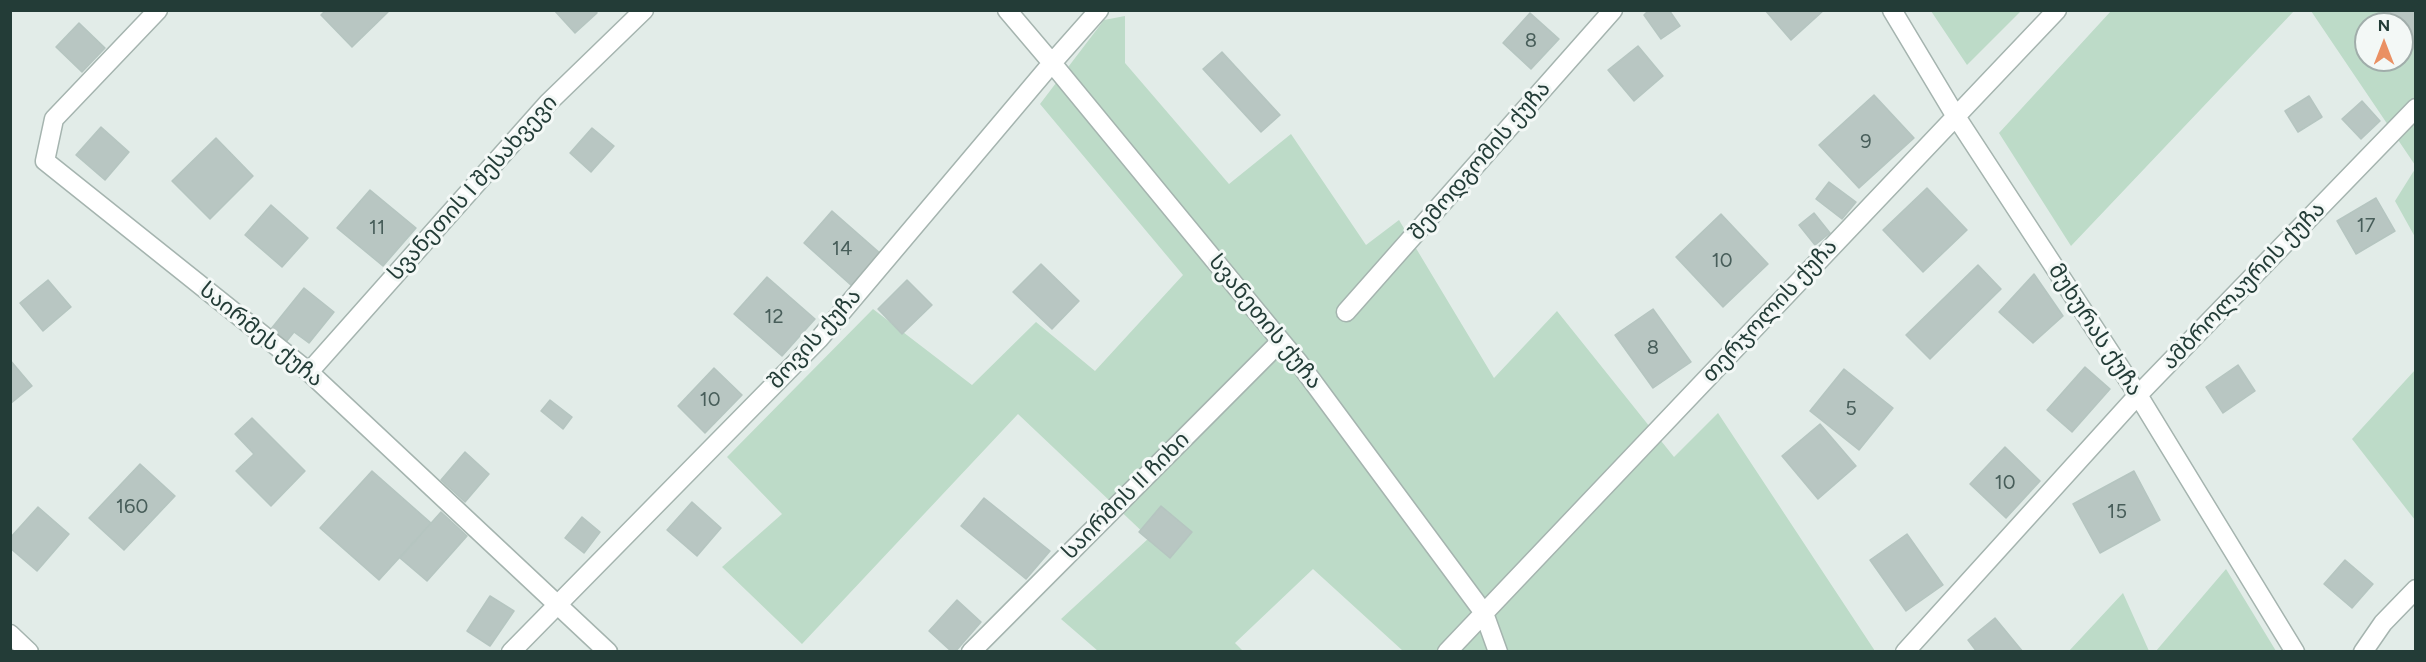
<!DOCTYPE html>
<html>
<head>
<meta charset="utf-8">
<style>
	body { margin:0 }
	#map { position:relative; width:2426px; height:662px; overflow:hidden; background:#e2ece8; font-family:Figtree,sans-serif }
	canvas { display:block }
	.frame { position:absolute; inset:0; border:12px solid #233c37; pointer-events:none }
	.north { position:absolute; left:2354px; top:12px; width:60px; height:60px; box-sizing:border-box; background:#f3f8f6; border:2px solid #a0adaa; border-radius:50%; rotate:0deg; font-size:16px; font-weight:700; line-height:24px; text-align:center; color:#233c37 }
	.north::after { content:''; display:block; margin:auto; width:21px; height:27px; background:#ea9063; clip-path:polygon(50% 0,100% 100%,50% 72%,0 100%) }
</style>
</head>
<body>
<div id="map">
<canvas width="2426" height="662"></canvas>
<div class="frame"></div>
<div class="north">N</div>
</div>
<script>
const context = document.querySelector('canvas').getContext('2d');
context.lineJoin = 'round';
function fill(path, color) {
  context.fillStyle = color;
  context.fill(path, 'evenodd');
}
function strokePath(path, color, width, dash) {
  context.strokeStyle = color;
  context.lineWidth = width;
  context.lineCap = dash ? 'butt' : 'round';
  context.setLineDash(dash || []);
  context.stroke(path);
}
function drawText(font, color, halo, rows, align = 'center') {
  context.font = font + ' Figtree,"Noto Sans Georgian",sans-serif';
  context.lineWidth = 6;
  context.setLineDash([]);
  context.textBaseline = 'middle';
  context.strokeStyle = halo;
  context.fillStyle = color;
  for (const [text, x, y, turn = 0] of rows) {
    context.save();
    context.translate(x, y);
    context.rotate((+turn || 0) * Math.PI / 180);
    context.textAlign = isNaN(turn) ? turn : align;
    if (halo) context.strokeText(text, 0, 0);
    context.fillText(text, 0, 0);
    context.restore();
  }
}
const green = new Path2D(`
	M1931,11H2021L1967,65Z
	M2111,11H2294L2071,246L1999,133Z
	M2311,11H2415V165ZM2366,24H2402V60H2366Z
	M1125,16V63L1229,184L1291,134L1366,245L1399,220L1494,378L1557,311L1674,457L1718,413L1875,651H1403L1313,569L1235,643L1243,651H1098L1061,619L1149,538L1018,414L802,644L722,567L782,514L727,457L873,309L972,385L1036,322L1095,371L1183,275L1040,104L1104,20Z
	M2415,169V237L2395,201Z
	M2415,370V520L2352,439Z
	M2226,569L2276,651H2156Z
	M2123,593L2149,651H2069Z`);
const building = new Path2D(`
	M326,10H386L388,12L352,47L321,15Z
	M554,10H595L597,13L575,33Z
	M1649,10H1669L1680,26L1661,39L1644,15Z
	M1765,10H1824L1791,40Z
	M2386,10H2416V52L2402,32V24H2396Z
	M1530,13L1559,39L1531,69L1503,43Z
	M79,23L105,48L82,72L56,47Z
	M1638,46L1663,76L1634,101L1608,70Z
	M1222,52L1280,115L1261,132L1203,69Z
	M1874,95L1914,138L1859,188L1819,145Z
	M2309,96L2322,117L2298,132L2285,111Z
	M2362,101L2380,121L2361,139L2342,119Z
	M101,127L129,152L105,180L76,155Z
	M592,128L614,146L591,172L570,153Z
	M216,138L253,176L210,219L172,181Z
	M1829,182L1856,202L1842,219L1816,199Z
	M1927,188L1967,230L1923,272L1883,230Z
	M370,190L416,228L383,266L337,228Z
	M2376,198L2395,231L2356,254L2337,221Z
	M271,205L308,238L282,267L245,235Z
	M832,211L881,254L852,286L804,243Z
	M1814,213L1830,233L1815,245L1799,225Z
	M1721,214L1768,264L1723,307L1676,257Z
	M1041,264L1079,301L1052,329L1013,292Z
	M1978,265L2001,289L1930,359L1906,335Z
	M2034,274L2063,316L2033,343L1999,312Z
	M767,277L815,319L782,356L734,314Z
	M48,280L71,307L43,331L20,303Z
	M907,280L932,305L902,334L878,309Z
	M304,288L334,312L309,343L294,332L286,342L271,329Z
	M1653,309L1691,362L1653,388L1615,335Z
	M10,360L32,386L10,404Z
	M2238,365L2255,391L2223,413L2206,387Z
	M2085,367L2110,389L2072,432L2047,410Z
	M714,368L742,395L705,433L678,406Z
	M1844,369L1893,408L1859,450L1810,411Z
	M550,400L572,417L563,429L541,411Z
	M252,418L305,471L271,506L236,471L254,454L235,434Z
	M1820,424L1856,466L1818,499L1782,456Z
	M2005,447L2040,481L2006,518L1970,484Z
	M465,452L489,474L465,502L441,480Z
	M140,464L175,496L124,550L89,518Z
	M372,471L431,523L379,580L320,528Z
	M2134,471L2160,520L2100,553L2073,504Z
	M984,498L1050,551L1026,579L961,526Z
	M692,502L721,528L697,556L667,530Z
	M1161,506L1192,532L1170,558L1139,532Z
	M38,507L69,534L37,571L10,548V538Z
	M441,512L467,536L427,581L400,558Z
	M582,517L600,532L584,553L565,538Z
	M1907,534L1943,585L1906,611L1870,560Z
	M2345,560L2373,584L2352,608L2324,584Z
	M490,596L514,611L490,646L467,631Z
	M957,600L981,622L955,652H952L929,631Z
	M1995,618L2023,652H1977L1968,640Z`);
const minor = new Path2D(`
	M158,10L54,119L45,161L309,372L608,652
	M1007,10L1052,63L1299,363L1484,613L1498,652
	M1892,10L1955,115L2138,395L2295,652
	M1346,312L1613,10
	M309,372L548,103L644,10
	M10,634L29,652
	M511,652L819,339L1052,63L1099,10
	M971,652L1281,341
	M1447,652L2057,10
	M1905,652L2138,395L2416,108
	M2363,652L2383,623L2416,589`);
const numberNames = [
	["8",1531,41],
	["9",1866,142],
	["17",2366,226],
	["11",377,228],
	["14",842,249],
	["10",1722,261],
	["12",774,317],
	["8",1653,348],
	["10",710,400],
	["5",1851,409],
	["10",2005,483],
	["160",132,507],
	["15",2117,512]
];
const streetNames = [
	["შემოდგომის ქუჩა",1480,161,-49],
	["სვანეთის I შესახვევი",473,188,-48],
	["ამბროლაურის ქუჩა",2244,286,-46],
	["თერჯოლის ქუჩა",1770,311,-47],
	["სვანეთის ქუჩა",1265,322,51],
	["მუხურას ქუჩა",2095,330,57],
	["საირმეს ქუჩა",261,335,39],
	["შოვის ქუჩა",815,339,-48],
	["საირმის II ჩიხი",1126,496,-45]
];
fill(green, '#bddbc8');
fill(building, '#b8c6c2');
strokePath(building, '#b5c5c0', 1.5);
strokePath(minor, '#a5b4af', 21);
strokePath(minor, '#fff', 18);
drawText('20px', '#485e5a', null, numberNames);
drawText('22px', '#233c37', '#f3f8f6', streetNames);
</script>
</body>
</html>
